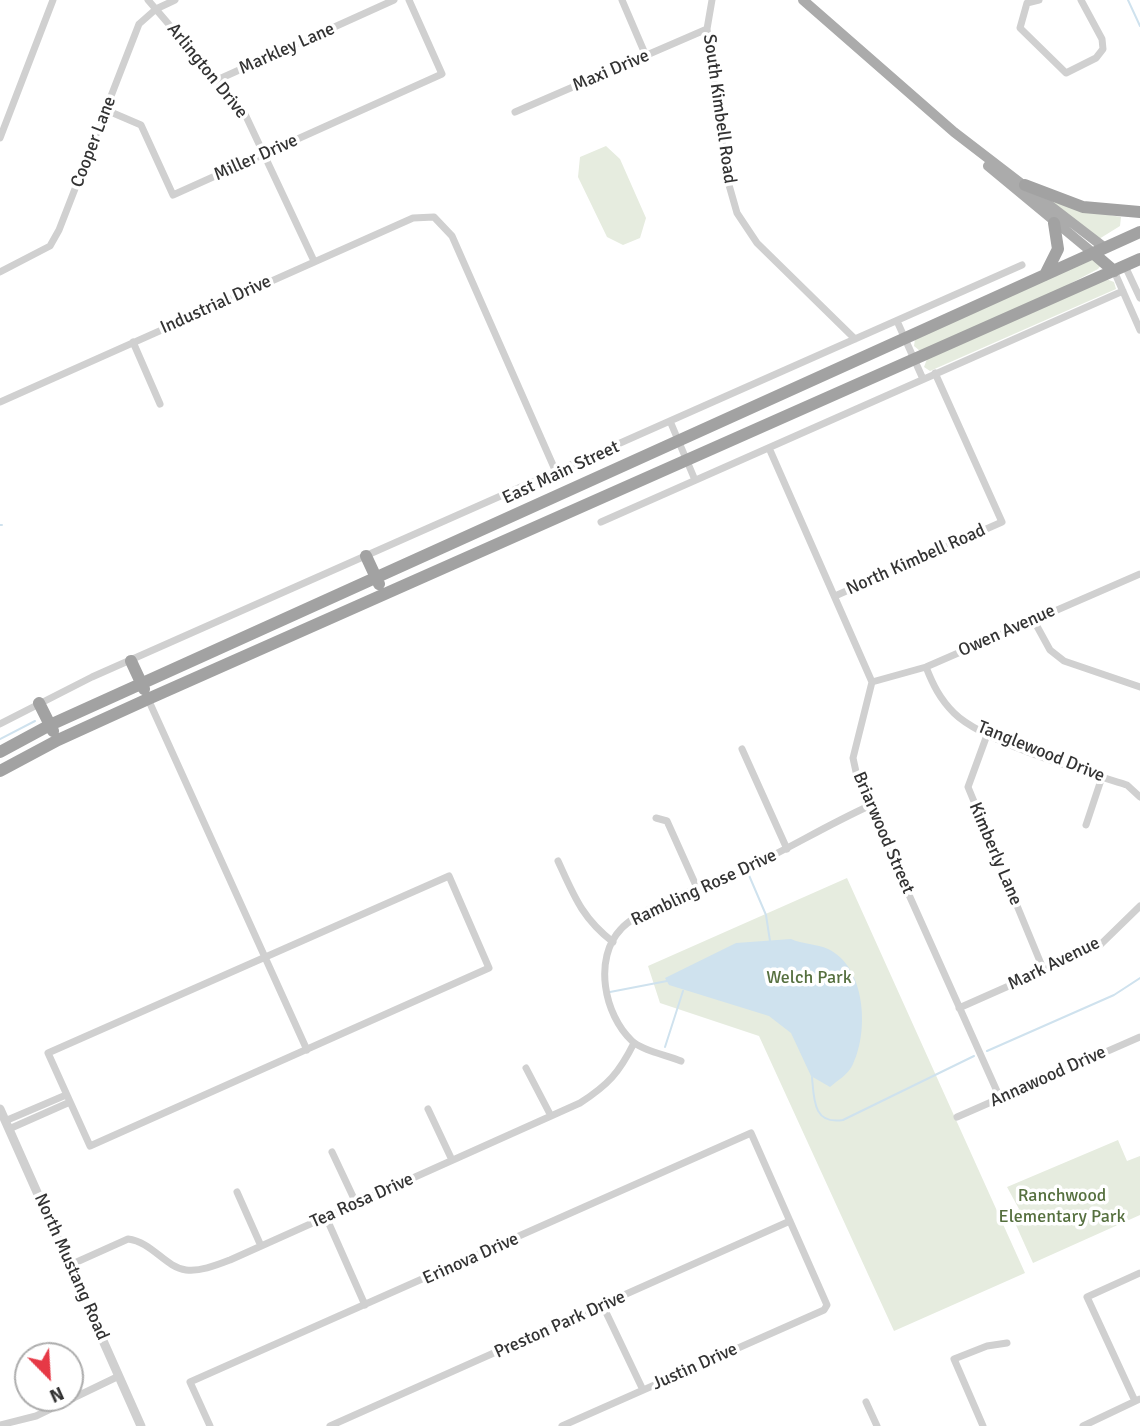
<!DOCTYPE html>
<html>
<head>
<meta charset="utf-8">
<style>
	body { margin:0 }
	#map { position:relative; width:1140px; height:1426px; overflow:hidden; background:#fff; font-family:Signika,sans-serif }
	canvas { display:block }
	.north { position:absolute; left:14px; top:1342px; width:70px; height:70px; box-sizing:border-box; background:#fff; border:2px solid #adadad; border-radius:50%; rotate:156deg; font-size:19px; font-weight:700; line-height:28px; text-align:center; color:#333 }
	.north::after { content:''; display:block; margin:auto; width:24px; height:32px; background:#e63946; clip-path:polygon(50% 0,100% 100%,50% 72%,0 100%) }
</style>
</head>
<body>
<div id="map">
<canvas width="1140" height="1426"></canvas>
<div class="north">N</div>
</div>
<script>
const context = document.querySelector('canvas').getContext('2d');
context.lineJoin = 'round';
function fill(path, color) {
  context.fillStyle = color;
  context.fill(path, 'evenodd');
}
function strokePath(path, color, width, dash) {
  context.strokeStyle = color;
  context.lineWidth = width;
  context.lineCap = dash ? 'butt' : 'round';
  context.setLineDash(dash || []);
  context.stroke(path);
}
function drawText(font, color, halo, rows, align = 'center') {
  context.font = font + ' Signika,sans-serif';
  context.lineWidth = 7;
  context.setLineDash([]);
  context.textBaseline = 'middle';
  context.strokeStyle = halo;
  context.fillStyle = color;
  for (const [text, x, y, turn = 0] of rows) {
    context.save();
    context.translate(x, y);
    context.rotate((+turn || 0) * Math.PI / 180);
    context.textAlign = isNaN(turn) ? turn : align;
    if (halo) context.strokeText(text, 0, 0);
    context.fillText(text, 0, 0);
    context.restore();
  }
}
const green = new Path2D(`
	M606,146L620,159L646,218L640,238L623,245L607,237L578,177L580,157Z
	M1047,198L1092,212L1121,217L1120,226L1099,239Z
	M1093,259L1102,264L1098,269L1039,300L920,351L914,346L915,339Z
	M1106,279L1114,282L1116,289L930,371L924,367L927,359Z
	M847,878L1025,1273L894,1331L759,1036L660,1003L648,966Z
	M1118,1140L1127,1161L1140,1156V1215L1033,1263L1011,1214L1019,1209L1007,1187Z`);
const water = new Path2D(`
	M791,939C802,944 817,944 828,949C866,967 869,1031 853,1064C849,1074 838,1080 830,1087L811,1076L791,1033L769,1016L669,985L665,978L736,943Z`);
const stream = new Path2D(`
	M1128,0L1140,26
	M0,525H2
	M0,739L35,721
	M748,873L766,915L770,941
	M610,992L667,981
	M665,1047L683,991
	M987,1051L1114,995L1140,978
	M812,1077C814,1099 813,1125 843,1120L974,1056`);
const minor = new Path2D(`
	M148,0L244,112L314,261
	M622,0L646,56
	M712,0L707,29L727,178L737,213L757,243L855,339
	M1039,0L1027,3L1020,28L1066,73L1096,58L1103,49L1102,39L1081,0
	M217,80L394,0
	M106,110L141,125L173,195L442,74L409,0
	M515,112L707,29
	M0,138L53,0
	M1125,266L1140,298
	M1114,271L1140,330
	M0,272L50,246L59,230L139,24L156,9L175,0
	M897,321L923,379
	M133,342L160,404
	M0,402L413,218L434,217L452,236L556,472
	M670,421L695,480
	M769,448L872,682L853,758L858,781L1000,1098
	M601,522L1123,291
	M835,596L1002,522L935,373
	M1033,619L1050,650L1064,661L1140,687
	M926,667C933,685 940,699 954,713C983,742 1085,772 1127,785L1140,797
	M872,682L926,667L1140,574
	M148,699L307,1050
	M0,724L92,677L1022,265
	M987,735L968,787L1044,971
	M742,749L787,849
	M656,818L667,821L698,890
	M1086,825L1102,777
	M558,861C574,896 582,918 613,942
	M449,876L489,968L90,1146L48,1053Z
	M959,1008L1099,946L1140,906
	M681,1061C667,1055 643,1051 632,1041C604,1015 593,958 621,929C642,906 710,885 741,871C785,851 825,826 869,806
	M526,1068L551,1116
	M428,1109L452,1160
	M957,1117L1140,1037
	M5,1121L66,1095
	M9,1129L70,1102
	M332,1152L356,1203
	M237,1192L261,1246
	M326,1217L365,1305
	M70,1265L128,1239C152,1242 165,1267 186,1270C200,1272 217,1265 230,1260L580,1103C608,1085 619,1073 634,1043
	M603,1306L643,1390
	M1135,1401L1087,1297L1140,1273
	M866,1402L877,1426
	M0,1425L36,1416L119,1376
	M210,1426L190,1382L751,1133L827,1305L824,1310L562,1426
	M330,1426L790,1221
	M983,1426L954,1359L987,1346L1007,1343
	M1083,1426L1140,1399`);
const tertiary = new Path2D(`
	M0,1109L141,1426`);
const primary = new Path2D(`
	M803,0L954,132L1105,248
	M988,166L1093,253`);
const trunk = new Path2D(`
	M1025,185L1083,207L1140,212
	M1093,253L1114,271
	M1045,275L1058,249L1054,223
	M366,556L379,584
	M131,661L144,689
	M39,703L53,731
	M0,752L50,725L1140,232
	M0,771L58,740L148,699L1140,259`);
const streetNames = [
	["Markley Lane",287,49,-24],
	["Arlington Drive",207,71,51],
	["Maxi Drive",611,71,-23],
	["South Kimbell Road",719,109,82],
	["Cooper Lane",94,142,-69],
	["Miller Drive",256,158,-24],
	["Industrial Drive",216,305,-24],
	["East Main Street",561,473,-25],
	["North Kimbell Road",916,560,-24],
	["Owen Avenue",1007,631,-24],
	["Tanglewood Drive",1041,752,22],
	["Briarwood Street",883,833,67],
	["Kimberly Lane",995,854,67],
	["Rambling Rose Drive",704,888,-25],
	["Mark Avenue",1054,964,-26],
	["Annawood Drive",1048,1077,-24],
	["Tea Rosa Drive",362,1201,-24],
	["Erinova Drive",471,1259,-24],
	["North Mustang Road",71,1267,66],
	["Preston Park Drive",560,1325,-24],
	["Justin Drive",695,1367,-24]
];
const parkNames = [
	["Welch Park",809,978],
	["Ranchwood",1062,1196],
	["Elementary Park",1062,1217]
];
fill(green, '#e6ecdf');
fill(water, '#cfe2ee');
strokePath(stream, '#cfe2ee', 2);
strokePath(minor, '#d0d0d0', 7);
strokePath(tertiary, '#d0d0d0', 9);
strokePath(primary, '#ababab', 10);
strokePath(trunk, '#a2a2a2', 12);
drawText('18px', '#333', '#fff', streetNames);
drawText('18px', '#56703f', '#fff', parkNames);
</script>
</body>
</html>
